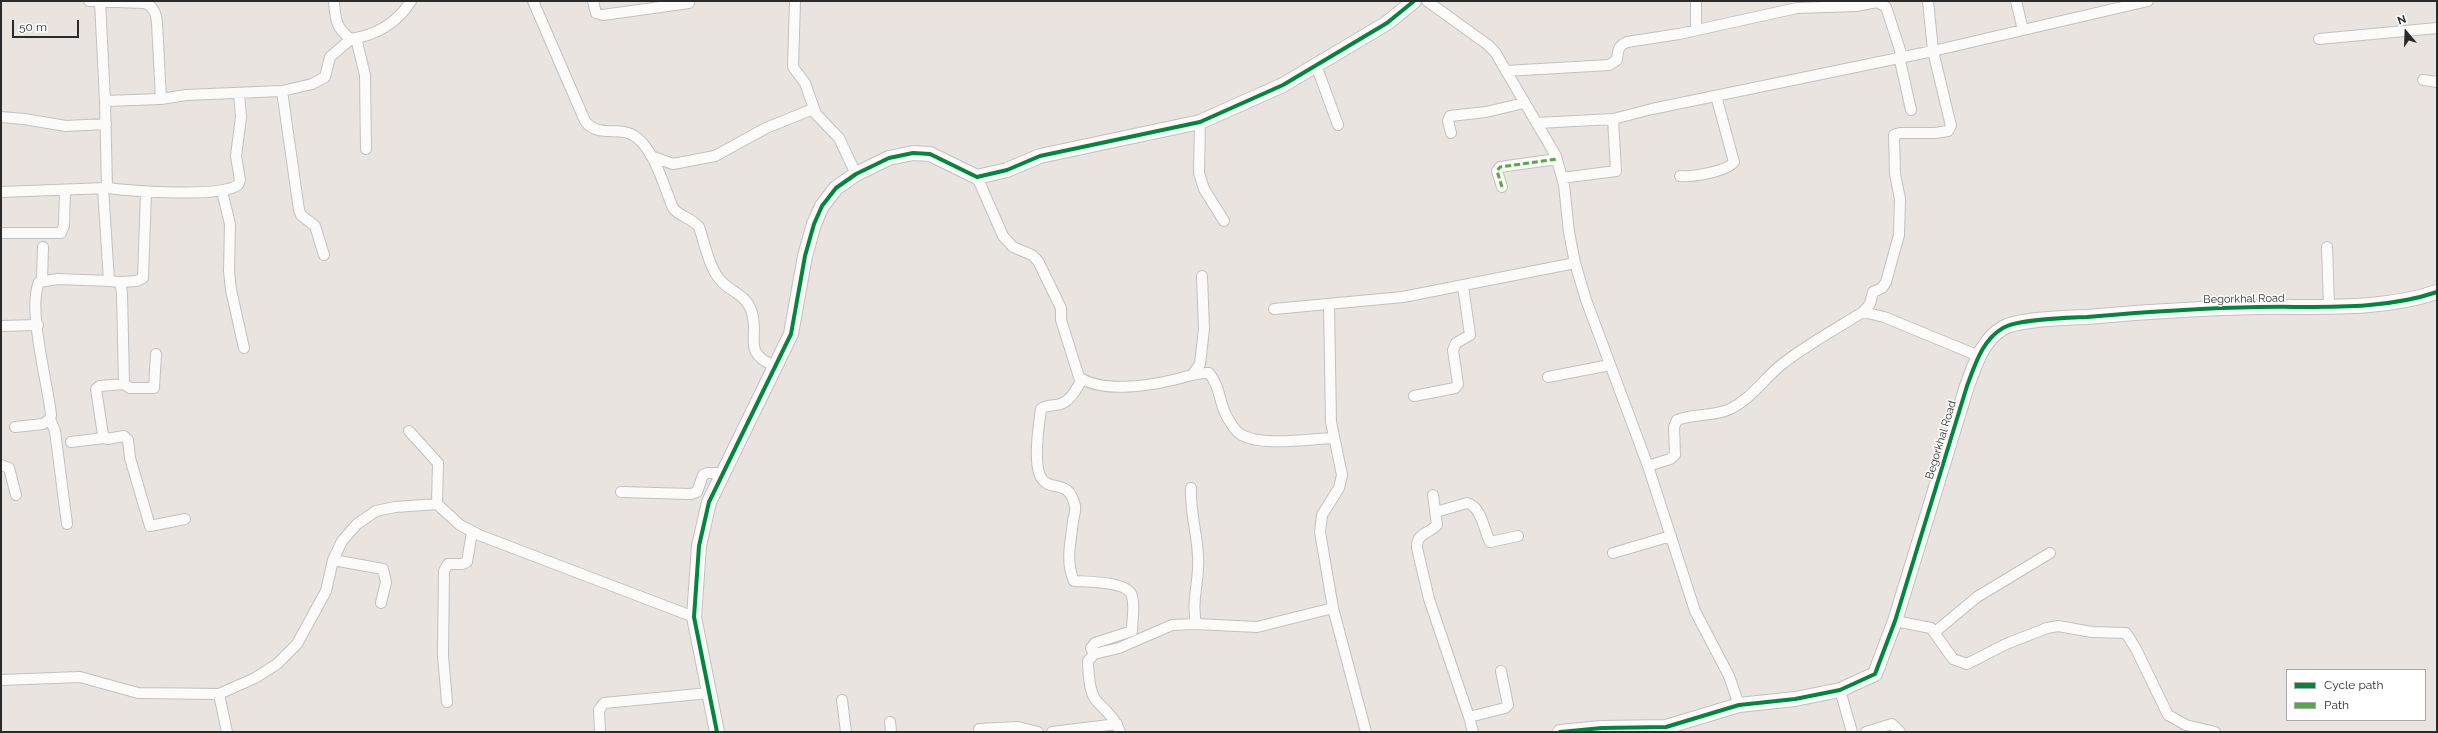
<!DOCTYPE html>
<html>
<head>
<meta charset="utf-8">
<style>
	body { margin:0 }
	#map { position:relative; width:2438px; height:733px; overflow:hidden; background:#e9e4e0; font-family:Raleway,sans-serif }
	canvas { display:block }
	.frame { position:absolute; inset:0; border:2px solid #2a2a2a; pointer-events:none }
	.legend { position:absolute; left:2286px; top:669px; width:140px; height:52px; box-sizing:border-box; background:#fff; border:1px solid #aaa; margin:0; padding:5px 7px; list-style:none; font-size:12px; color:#2a2a2a }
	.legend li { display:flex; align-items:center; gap:8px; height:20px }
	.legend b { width:20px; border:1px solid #aaa }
	.north { position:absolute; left:2386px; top:12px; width:40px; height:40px; -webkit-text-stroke:3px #fff; paint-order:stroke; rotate:341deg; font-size:11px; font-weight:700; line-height:16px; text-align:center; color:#2a2a2a }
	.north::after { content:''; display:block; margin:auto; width:14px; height:18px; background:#2a2a2a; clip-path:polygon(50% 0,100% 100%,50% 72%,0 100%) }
	.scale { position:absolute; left:12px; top:20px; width:67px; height:18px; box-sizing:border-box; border:2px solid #2a2a2a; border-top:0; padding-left:5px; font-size:12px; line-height:14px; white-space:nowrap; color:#2a2a2a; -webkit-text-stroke:3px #fff; paint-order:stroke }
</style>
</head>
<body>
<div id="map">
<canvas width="2438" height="733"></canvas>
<div class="frame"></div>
<ul class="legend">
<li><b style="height:5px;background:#00873e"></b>Cycle path</li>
<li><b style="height:5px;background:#53ab44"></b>Path</li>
</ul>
<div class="north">N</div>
<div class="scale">50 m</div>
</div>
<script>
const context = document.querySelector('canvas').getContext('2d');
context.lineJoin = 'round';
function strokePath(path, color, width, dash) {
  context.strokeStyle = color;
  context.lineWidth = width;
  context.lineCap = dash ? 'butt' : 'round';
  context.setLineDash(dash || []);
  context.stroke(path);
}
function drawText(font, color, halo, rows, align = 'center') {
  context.font = font + ' Raleway,sans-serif';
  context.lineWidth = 3;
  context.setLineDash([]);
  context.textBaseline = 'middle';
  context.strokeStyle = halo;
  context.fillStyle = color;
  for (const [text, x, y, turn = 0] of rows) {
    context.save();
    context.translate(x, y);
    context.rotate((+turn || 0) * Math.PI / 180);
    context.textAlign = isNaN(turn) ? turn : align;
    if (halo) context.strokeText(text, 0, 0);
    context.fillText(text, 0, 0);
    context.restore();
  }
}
const street = new Path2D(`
	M89,1L145,3C154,7 156,13 157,23L161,99
	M100,1L105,101
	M334,1C335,18 336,29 351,39C376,35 397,23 411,1
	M533,1L585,121C598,139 620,125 636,137C655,151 664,187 673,208C680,217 692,218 699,227C705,244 709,268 721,281C731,292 746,295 751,310C761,336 740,352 775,366
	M593,1L596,13L603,15L689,3
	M795,1L793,67L805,83L816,114L839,138L856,174
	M1427,1L1488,45L1495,52L1556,156L1564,185L1569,232L1575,263L1586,300L1648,466L1695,611L1729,676L1739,705
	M1696,1V30
	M2016,1L2023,30
	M356,38L365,75L366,149
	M2319,39L2437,28
	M1899,56L1911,110
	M1316,65L1338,125
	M1506,71L1609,65L1617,60C1618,50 1618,46 1627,42L1679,34L1797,8L1856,6L1877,2L1886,7L1902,56
	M2423,80L2437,82
	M282,91L299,210L301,215L315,226L324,255
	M1,117L24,119L66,126L106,124
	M1200,122L1199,173L1204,189L1224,221
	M1537,123L1613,119L1652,109L1933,51L2148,1
	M1451,133L1448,121L1450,116L1486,112L1524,103
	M651,156L673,164L715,156L766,128L813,109
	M1680,176C1692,177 1726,172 1734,162L1716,96
	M977,177L1003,236L1013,247L1032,255L1038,261L1061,308V320L1079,377C1102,393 1147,386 1173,380C1186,377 1196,372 1209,373C1221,388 1218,400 1227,417C1230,422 1235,431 1240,434C1260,447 1309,439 1333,438
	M1562,178L1616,171L1613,119
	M1502,187L1497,171L1500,167L1557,159
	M103,188L109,281L120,282L122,293L124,384L100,386L96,389L103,435L107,439L124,436L128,440L130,458L150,526L185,519
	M107,188C132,191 219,198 238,185L240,180L236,156L241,117L239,94
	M222,191L230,224L229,271L231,290L244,348
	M1,192L107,188L105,101L161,99L186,95L282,91L312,84L325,77L330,57L351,39
	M1,233H61L64,225L65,190
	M2327,247L2329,306
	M42,280L43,247
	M120,282L137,281L143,278L146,192
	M1329,305L1331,422L1342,475L1339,488L1322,515L1320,532L1333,608L1366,732
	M1274,309L1403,297L1575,263
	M1863,312L1884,317L1979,356
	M1,326L38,325
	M1193,374L1200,364L1204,329L1202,276
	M1548,377L1610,365
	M1082,379C1076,390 1069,404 1056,405C1049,406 1046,405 1041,409C1039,424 1032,466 1042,479C1051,492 1069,478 1075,506C1076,510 1074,516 1073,521C1071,542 1065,561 1074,581C1088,582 1128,581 1132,596C1135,607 1132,620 1132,631L1095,643L1091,648L1094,654
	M124,384L130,388H154L156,354
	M1414,396L1455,388L1458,384L1453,350L1456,343L1470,335L1463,286
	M50,419L55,431L67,524
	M15,427L43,424L50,419L51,415C48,384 27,309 39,282L58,279L109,281
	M409,431L438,463L437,504
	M71,442L104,438
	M1,465L9,468L16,495
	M1648,466L1670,459L1675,455L1674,427L1677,420C1694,413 1713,417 1730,409C1751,399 1764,379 1781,365C1806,345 1836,329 1863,312L1870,304L1873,292L1882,288L1886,282L1899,235L1900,199L1895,174L1894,135L1900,133H1935L1948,131L1951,126L1933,51L1928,1
	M1191,488C1190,512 1197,533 1198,556C1200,580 1191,598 1196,624
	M621,492L691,494L697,492L703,475L707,473H723
	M1433,495L1437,525C1429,534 1416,533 1417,548L1429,599L1469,717
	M1436,512L1467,503C1482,507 1484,531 1490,542L1518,536
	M1613,553L1671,536
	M333,560L383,569L386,582L381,603
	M1895,621L1931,628L1953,659L1967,664L2006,644L2047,628L2058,626L2092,632L2126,633L2136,649L2168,715L2186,725L2215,732
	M1935,632L1977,597L2050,553
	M1,680L80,677L138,693L219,694L255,678L277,664L297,644L326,591L333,560L342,541L357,524L376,511L395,507L437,504L460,525L479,535L694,617
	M1840,690L1852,732
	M219,694L227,732
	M842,700L846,732
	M447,702L443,656L444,571L448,564H462L467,562L472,532
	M890,722L891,732
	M979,729L1018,727L1038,732
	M600,732L599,710L604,703L709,693
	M1052,732L1117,724
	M1120,732C1115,717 1105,711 1095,699C1089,690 1089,676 1088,665V661L1094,654L1119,648L1172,625L1196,624L1257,627L1333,608
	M1473,732L1469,717L1505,708L1508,705L1501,671
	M1866,732L1892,724L1900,732`);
const secondary = new Path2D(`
	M717,732L694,617L699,546L709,502L791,334L805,256L814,224L822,206L836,188L856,174L889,158L913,153L930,154L977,177L1007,170L1040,156L1200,122L1283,85L1387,23L1414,1
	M1560,732L1602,728L1666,727L1739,705L1795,699L1840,690L1875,674L1895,621L1967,386C1975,365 1982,340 2003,328C2018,319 2067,318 2087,317C2144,312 2202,308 2259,307C2318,306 2381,311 2437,292`);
const quiet = new Path2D(`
	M1502,187L1497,171L1500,167L1557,159`);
const cycleway = new Path2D(`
	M717,732L694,617L699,546L709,502L791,334L805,256L814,224L822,206L836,188L856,174L889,158L913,153L930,154L977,177L1007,170L1040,156L1200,122L1283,85L1387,23L1414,1
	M1560,732L1602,728L1666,727L1739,705L1795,699L1840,690L1875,674L1895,621L1967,386C1975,365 1982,340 2003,328C2018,319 2067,318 2087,317C2144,312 2202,308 2259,307C2318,306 2381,311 2437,292`);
const streetNames = [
	["Begorkhal Road",2244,299,-1],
	["Begorkhal Road",1941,440,-73]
];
strokePath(street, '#c2c1c2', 12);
strokePath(secondary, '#c2c1c2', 16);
strokePath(street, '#fcfbfa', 10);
strokePath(secondary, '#fcfbfa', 14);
strokePath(quiet, '#53ab44', 3, [6, 3]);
strokePath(cycleway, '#00873e', 4);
drawText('11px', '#2a2a2a', '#fff', streetNames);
</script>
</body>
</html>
